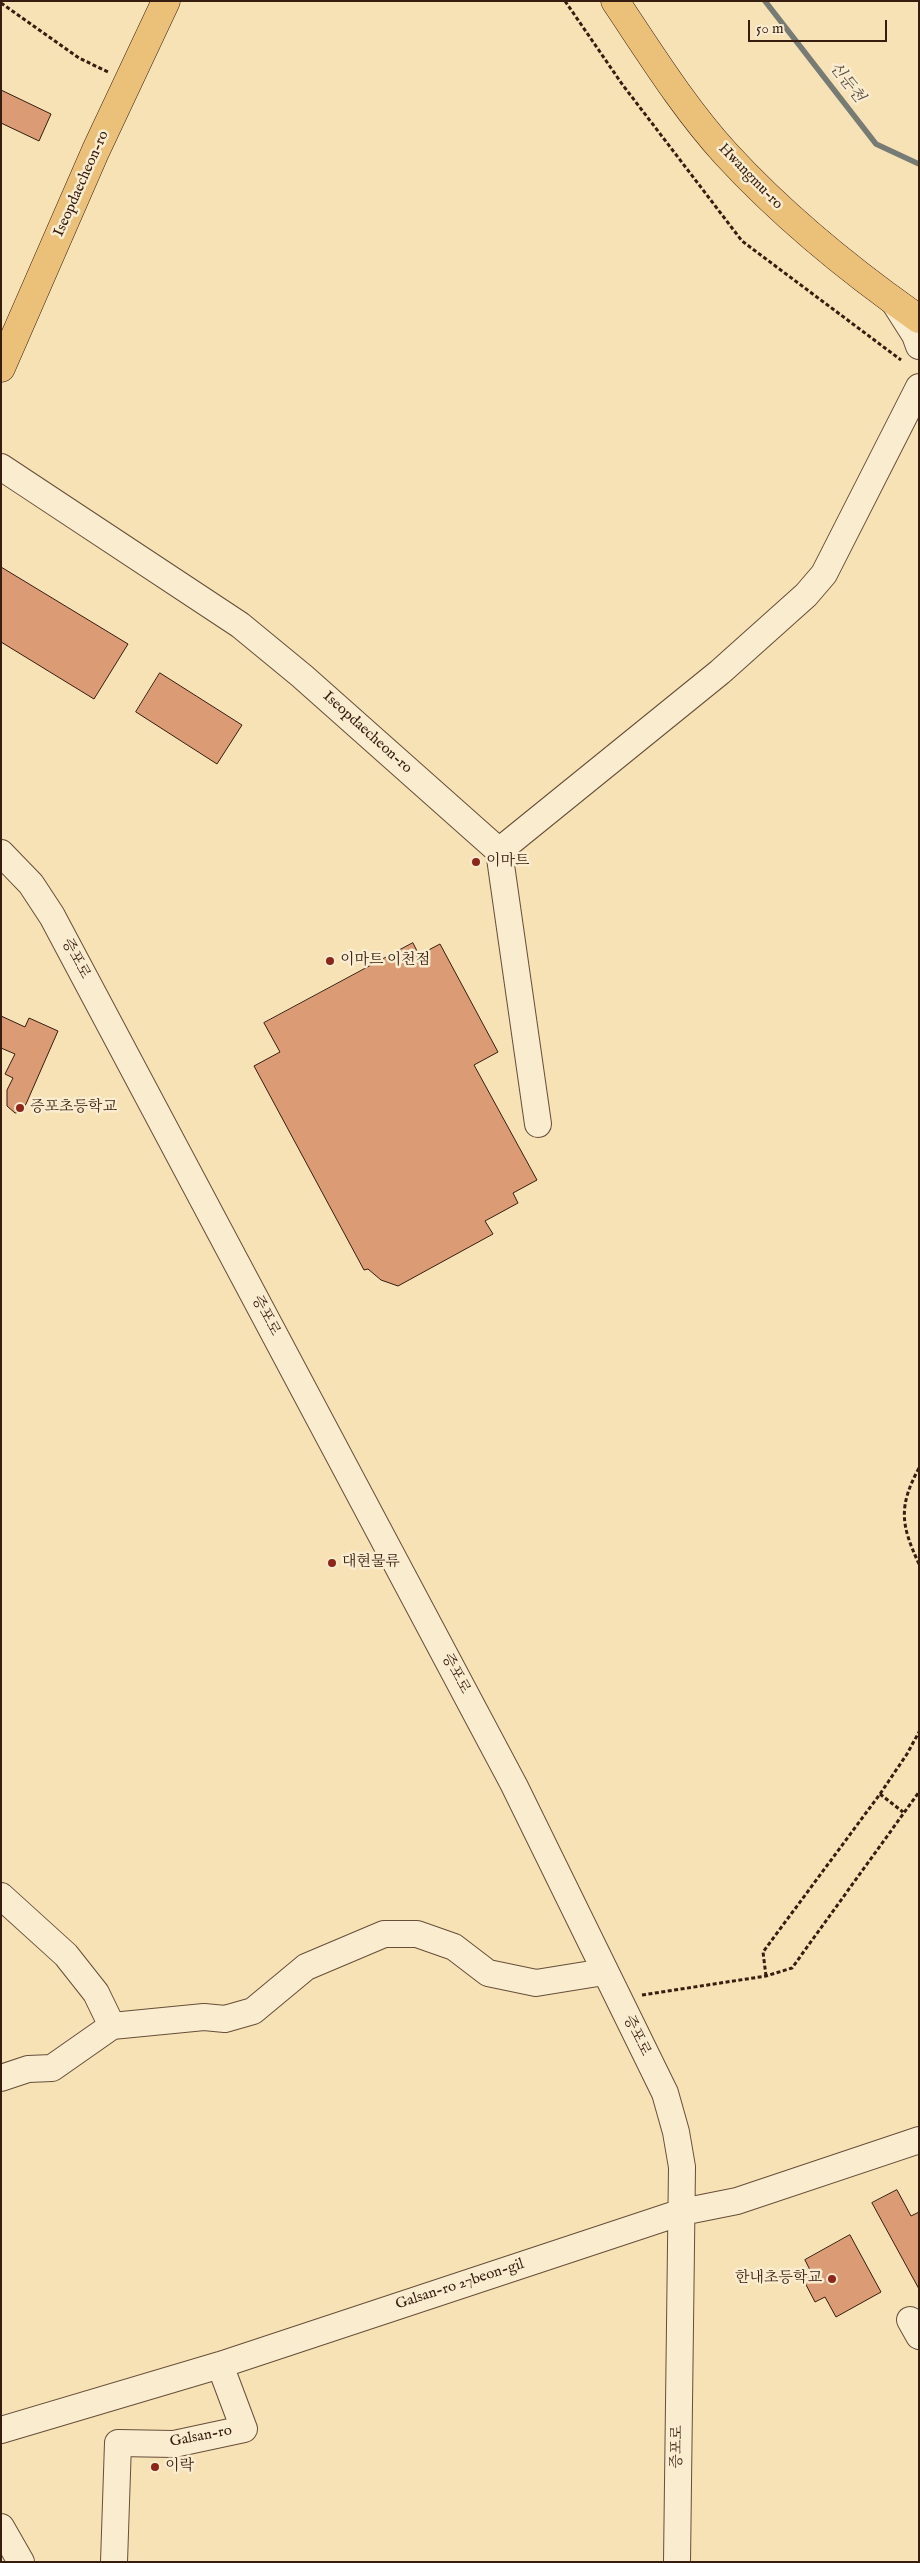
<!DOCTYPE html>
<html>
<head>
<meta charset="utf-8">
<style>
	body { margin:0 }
	#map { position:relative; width:920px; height:2563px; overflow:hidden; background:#f6e2b5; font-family:"IM FELL English",serif }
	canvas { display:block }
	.frame { position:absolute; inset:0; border:2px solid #371c10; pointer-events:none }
	.scale { position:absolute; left:748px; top:20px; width:139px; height:22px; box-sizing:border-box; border:2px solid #371c10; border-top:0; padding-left:6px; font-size:15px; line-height:18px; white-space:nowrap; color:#371c10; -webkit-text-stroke:4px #f9eccf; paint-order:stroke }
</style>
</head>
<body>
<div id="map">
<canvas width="920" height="2563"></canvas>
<div class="frame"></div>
<div class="scale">50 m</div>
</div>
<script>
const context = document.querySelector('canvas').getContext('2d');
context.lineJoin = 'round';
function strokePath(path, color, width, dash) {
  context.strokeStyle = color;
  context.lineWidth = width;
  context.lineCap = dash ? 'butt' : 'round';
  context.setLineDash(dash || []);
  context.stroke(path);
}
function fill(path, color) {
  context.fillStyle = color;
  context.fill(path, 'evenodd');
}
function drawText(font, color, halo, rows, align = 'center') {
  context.font = font + ' "IM FELL English","Noto Serif KR",serif';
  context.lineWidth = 5;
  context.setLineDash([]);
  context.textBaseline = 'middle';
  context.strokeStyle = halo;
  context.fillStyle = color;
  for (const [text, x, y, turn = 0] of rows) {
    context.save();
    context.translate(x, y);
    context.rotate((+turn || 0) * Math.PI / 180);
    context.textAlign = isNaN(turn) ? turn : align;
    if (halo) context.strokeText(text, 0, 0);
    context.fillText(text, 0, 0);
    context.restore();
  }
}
const stream = new Path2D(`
	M765,1L876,144L919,164`);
const building = new Path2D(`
	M1,90L51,114L39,141L1,123Z
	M1,567L128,644L94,699L1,642Z
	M160,673L242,725L217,764L136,712Z
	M413,943L419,955L440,944L498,1052L474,1065L537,1180L513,1193L518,1203L485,1221L493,1234L398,1286L381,1280L368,1269L364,1270L254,1066L280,1052L264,1023Z
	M1,1016L25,1027L29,1018L58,1031L26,1104L20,1112L15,1113L7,1106V1090L13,1078L5,1074L15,1054L1,1048Z
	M897,2190L911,2216L919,2212V2289L872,2203Z
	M850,2235L881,2292L836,2317L825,2297L815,2302L803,2279L812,2274L805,2260Z`);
const path = new Path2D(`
	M565,1L622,84L742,241L901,360
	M1,3L79,58L108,72
	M919,1468C898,1507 901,1525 919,1564
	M880,1794L903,1812
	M766,1976L763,1952L880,1794L907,1754L919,1732
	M642,1995L766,1976L792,1968L919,1792`);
const minor = new Path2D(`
	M894,302L915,335L919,346
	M1,467L240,625L302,676L499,851L538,1124
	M499,851L720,672L806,595L824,574L919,387
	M1,853L31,884L52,916L514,1785L665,2093L676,2132L682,2167L677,2562
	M1,1896L66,1955L96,1993L112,2026
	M1,2078L28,2069L52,2068L112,2026L204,2017L225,2019L253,2011L306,1967L384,1934H417L454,1947L488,1973L536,1983L604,1972
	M910,2320L919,2336
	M1,2430L220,2365L682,2212L737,2201L919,2140
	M1,2527L21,2562
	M114,2562L118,2443L174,2444L244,2429L220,2365`);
const major = new Path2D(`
	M615,1C650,53 684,108 726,154C784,217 849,270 919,319
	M1,368L96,150L166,1`);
const markers = [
	[476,862,5,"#8f2418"],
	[330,961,5,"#8f2418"],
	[20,1108,5,"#8f2418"],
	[332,1563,5,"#8f2418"],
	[832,2279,5,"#8f2418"],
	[155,2467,5,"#8f2418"]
];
const streetNames = [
	["Hwangmu-ro",750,177,46],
	["Iseopdaecheon-ro",82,184,-66],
	["Iseopdaecheon-ro",367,733,42],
	["증포로",75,959,62],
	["증포로",265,1316,62],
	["증포로",455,1674,62],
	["증포로",636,2036,64],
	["Galsan-ro 27beon-gil",460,2285,-18],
	["Galsan-ro",201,2437,-11],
	["증포로",678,2447,-89]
];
const poiNames = [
	["이마트",486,862],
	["이마트 이천점",340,961],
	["증포초등학교",30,1108],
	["대현물류",342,1563],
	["한내초등학교",822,2279,"right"],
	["이락",165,2467]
];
const waterNames = [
	["신둔천",846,83,52]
];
strokePath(stream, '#777b75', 5.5);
fill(building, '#db9c75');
strokePath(building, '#371c10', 1);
strokePath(minor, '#674e39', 28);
strokePath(major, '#371c10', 29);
strokePath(path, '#371c10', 3, [4, 2.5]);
strokePath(minor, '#f9eccf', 26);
strokePath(major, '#ebc17a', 28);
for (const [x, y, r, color] of markers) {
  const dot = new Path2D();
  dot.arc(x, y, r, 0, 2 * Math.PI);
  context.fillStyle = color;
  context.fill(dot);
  strokePath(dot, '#f9eccf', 2);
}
drawText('15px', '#371c10', '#f9eccf', streetNames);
drawText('15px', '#371c10', '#f9eccf', poiNames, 'left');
drawText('italic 16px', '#574c43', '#f9eccf', waterNames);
</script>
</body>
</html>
